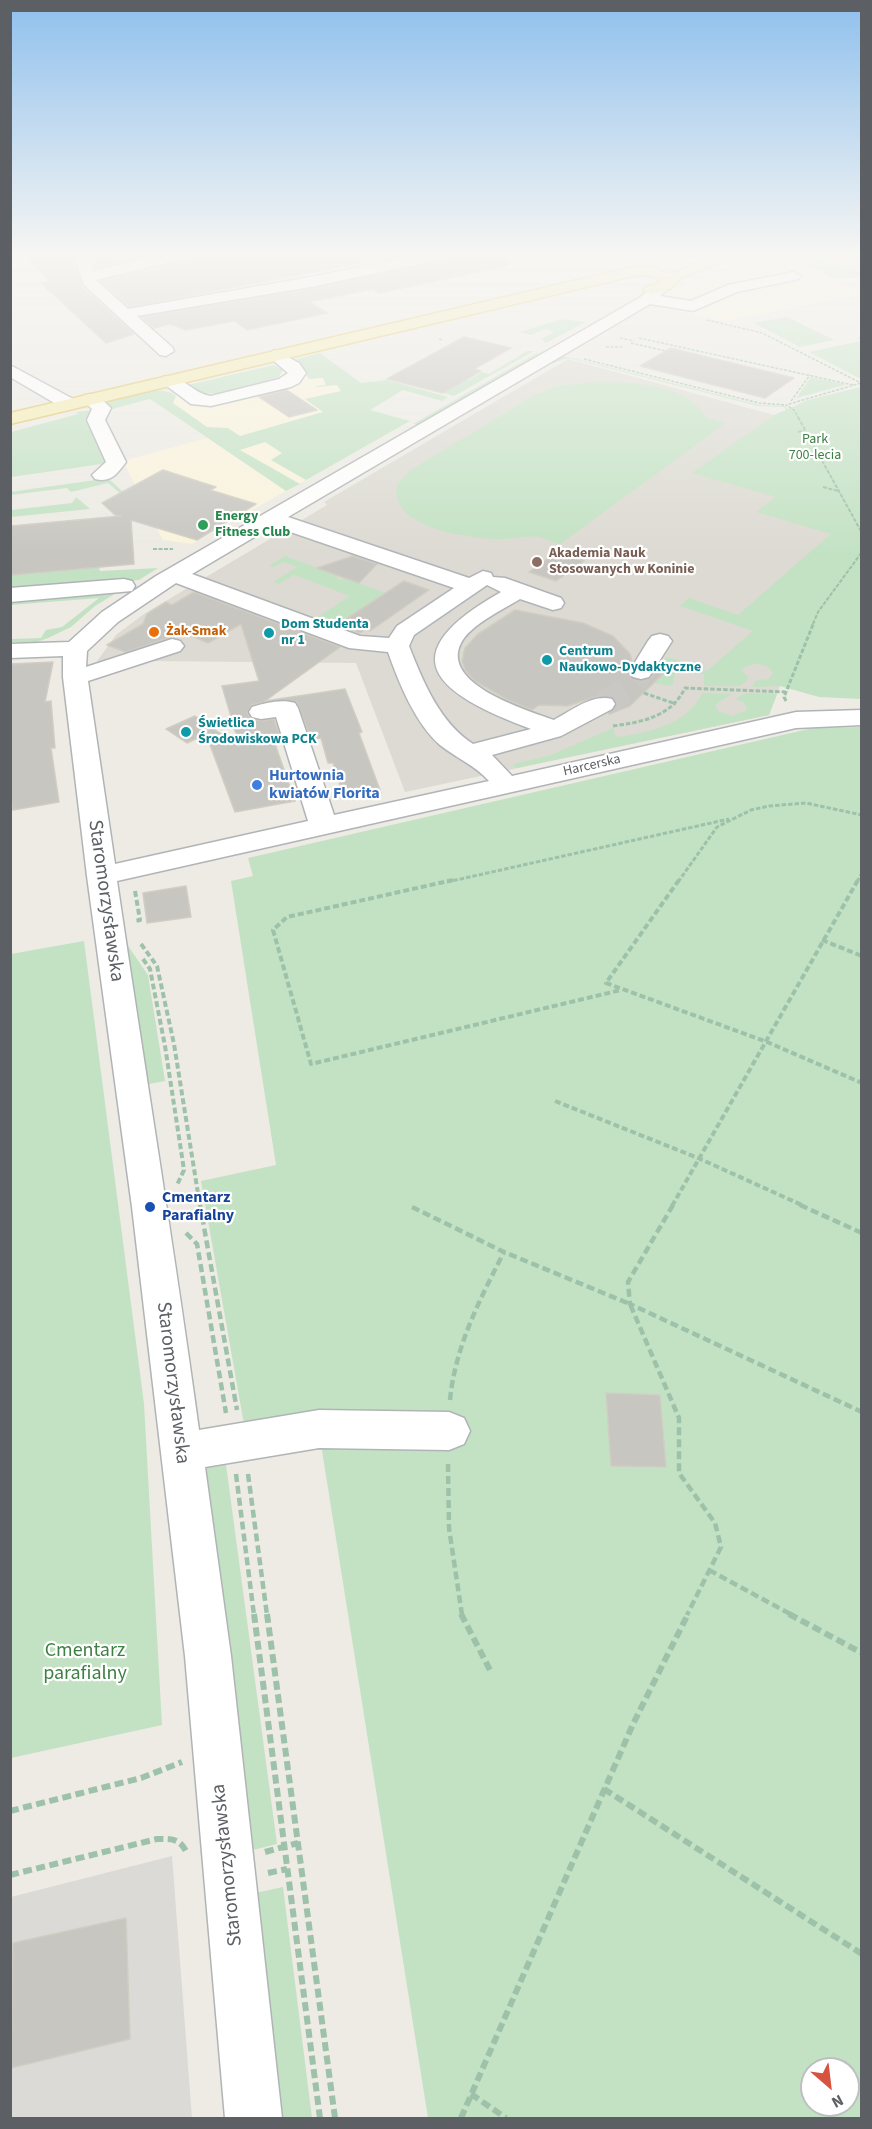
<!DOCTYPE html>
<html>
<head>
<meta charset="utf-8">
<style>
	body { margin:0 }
	#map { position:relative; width:872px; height:2129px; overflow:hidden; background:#edebe4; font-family:"Source Sans 3",sans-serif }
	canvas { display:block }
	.frame { position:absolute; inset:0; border:12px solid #5c5f63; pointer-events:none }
	.north { position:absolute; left:800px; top:2057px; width:60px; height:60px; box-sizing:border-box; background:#fff; border:2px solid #bebfc1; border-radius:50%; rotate:152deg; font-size:16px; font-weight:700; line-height:24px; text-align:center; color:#5c5f63 }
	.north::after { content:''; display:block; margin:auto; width:21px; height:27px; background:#d65241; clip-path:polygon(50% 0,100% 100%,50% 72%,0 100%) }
</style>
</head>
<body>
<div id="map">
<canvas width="872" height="2129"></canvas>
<div class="frame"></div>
<div class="north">N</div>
</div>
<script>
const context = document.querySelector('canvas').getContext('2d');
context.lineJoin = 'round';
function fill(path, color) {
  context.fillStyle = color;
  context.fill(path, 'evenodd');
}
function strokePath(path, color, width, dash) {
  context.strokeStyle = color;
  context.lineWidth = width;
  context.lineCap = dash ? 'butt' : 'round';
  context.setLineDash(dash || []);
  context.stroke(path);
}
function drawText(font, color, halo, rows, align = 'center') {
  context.font = font + ' "Source Sans 3",sans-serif';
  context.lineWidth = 4.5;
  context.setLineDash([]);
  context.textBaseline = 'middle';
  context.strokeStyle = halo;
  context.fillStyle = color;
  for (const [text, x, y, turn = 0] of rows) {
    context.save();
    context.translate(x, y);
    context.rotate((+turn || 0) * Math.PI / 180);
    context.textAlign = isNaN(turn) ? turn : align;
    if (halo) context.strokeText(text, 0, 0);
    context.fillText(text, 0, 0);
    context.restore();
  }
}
const commercial = new Path2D(`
	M790,258L861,294L725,321L651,305L685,286L757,259Z
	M320,353L371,411L410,421L192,544L163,540L123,461L207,438L150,399L298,362L297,359Z`);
const industrial = new Path2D(`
	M172,1856L192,2118H11V1897Z`);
const education = new Path2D(`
	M568,359L774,415L706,464L808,493L853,542L780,686L769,715L405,792L356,663L148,661L110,675L95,664L116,635L144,614L327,505L324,502Z`);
const green = new Path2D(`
	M767,255H861V277L836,279L790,258L757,259Z
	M787,317L834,340L800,347L754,323Z
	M563,319L586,322L546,343L541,339L554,332L545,329L532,335L520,332Z
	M861,341V377L859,378L809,352Z
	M527,351H534L454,396L437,391L460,378L469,380L482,372L489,374Z
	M320,353L361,383L387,380L448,397L442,401L403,390L370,410L410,421L306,480L271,460L282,453L265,442L240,450L300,484L286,491L150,399L112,409L106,404C118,395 165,384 176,396L173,403L207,427L228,428L240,436L323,412L305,399L341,391L337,385L317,387L316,386L326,385L323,378L309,379L297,359Z
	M537,353L538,356L418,425L413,424Z
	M561,357H568L760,405L785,406L788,409L808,400L861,387V699L819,697L780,686L752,687L755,681L768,679L773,674C769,663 754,661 744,668L742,671L749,678L741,686H704V674L675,673L672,686L654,683L657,668L668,657L707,671L753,631L680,606L689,598L738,615L831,534L756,512L776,497L692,473L774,415L786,410L784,407L758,406L568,358L551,364Z
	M274,365L283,370L279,377L218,394L198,393L188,385Z
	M811,377L844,384L845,385L796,398Z
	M591,382C623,381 690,383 706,418L726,423L560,544C553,542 545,538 538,537C526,535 513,539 501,539C472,539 389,529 397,486L409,471L535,395L559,386Z
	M96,410L109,463L11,477V432L78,414L75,412Z
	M103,479L110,480L132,500L129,501L108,483L71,492L67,488L11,495L10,492Z
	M76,497L90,509L11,517V510L72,503Z
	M285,556L339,576L336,578L341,580L344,578L386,593L332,629L284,610L289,608L316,618L350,596L294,575L279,584L273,582L297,567L284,562L274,567L269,566Z
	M99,567L100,571L158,568L139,580L11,591V575Z
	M118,592L95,606L71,627L48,638L37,642H11V639L41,638L46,630L62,627L99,598L11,605V599Z
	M702,693L732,694L715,705L718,711L732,716L747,710L744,702L735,699L746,693L777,694L769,715L516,768L513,766L514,764L551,755L613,728L616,737C648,733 688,725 702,693Z
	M861,727V2118H428L317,1419L245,1430L201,1181L276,1165L231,881L253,876L248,858L813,728ZM812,2069H848V2105H812Z
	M124,940L148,975L165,1081L144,1085Z
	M84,941L144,1404L162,1725L11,1758V954Z
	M225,1457L277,1844L245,1852L201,1465Z
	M283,1887L312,2118H275L251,1894Z`);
const building = new Path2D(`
	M24,255H72L82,287L134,334L106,343L41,283L50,281Z
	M91,255H148L95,268Z
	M189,255H405L129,307L101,281L186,260Z
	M451,255H509L510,265L379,293L372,289L309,302L327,313L247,330L234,321L186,330L170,324L154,328L142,317L316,288L442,261Z
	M464,337L511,348L474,369L481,371L443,393L387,379Z
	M671,348L691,353L794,378L765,398L640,366Z
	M287,390L317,410L289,417L259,397Z
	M163,470L216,487L210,490L256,504L197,540L131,520L134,564L11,575V526L121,516L115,515L102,503Z
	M557,552L584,561L556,581L529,572Z
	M353,556L377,564L359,583L317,568Z
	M404,581L429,590L370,631L366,629L360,633L337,625Z
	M194,592L340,647L265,701L345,689L362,732L359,733L381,793L344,798L333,763H328L321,738L311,739L297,702L273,700L251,705L247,713L252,719L261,721L274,719L282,743L275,744L295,801L235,812L206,734L187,743L166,729L195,716L240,747L222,686L259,681L241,624L208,643L180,631L171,637L126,652L107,645L143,624L147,614L166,602L172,605Z
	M515,610L583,623L613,636L630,654L632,662L627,672L632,679L642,681L650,679L655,672L664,673L630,706L609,714L617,705L612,697H596L567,706L539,705L532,710L508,700L475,681L465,670L462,661L465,648L478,634Z
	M53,662L45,702L51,701L55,748H51L59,802L13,810L10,790V664Z
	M186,886L191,917L147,923L143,893Z
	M606,1393L660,1395L666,1467L611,1466Z
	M126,1918L130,2039L11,2068L13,1943Z`);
const minorTunnel = new Path2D(`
	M603,704L629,688L641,672`);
const pathFar5 = new Path2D(`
	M841,256L814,264L832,271L862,274
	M842,256L862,259
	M707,320L762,333L861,383
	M620,338L634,341
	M639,338L853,385
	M859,338H862
	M439,339L443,340
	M631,343L666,351
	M606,347H623
	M584,359L759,403L786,405
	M791,401L810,375
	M799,419L794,410L786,405L861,383`);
const pathFar4 = new Path2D(`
	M798,417L862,533
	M798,432L805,430
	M810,458H820
	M823,487L838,491
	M153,549H173
	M813,624L818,612L862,552`);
const pathFar3 = new Path2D(`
	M644,693L676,704
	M786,701L784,697L814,622
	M613,726C642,722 671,717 685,688L786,692
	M447,882L729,819
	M678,882L717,827L751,810L769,806L806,803L862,815
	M857,882L862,873`);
const pathFar2 = new Path2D(`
	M453,880L287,917L273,930L311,1064L621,990
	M679,880L606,983L767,1042L862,1083
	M135,891L140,920L135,921
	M822,940L862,956
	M141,944L157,966L174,1044L200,1206
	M143,959L150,969L165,1046L184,1170L177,1185
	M555,1101L698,1158L804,1206
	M672,1206L858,880`);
const pathFar1 = new Path2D(`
	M200,1205L237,1410
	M673,1205L628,1282L630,1304L862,1412
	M800,1205L862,1233
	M412,1207L504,1252L630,1304L679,1418V1473L715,1523L721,1547L687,1615
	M186,1233L197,1244L226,1413
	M450,1400C455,1347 480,1299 504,1252
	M448,1464L449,1528L462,1615
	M236,1474L254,1615
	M248,1474L267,1615
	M709,1570L792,1615`);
const path = new Path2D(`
	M254,1614L320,2118
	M267,1614L335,2118
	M461,1614L491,1672
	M789,1614L862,1653
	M604,1789L862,1954
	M10,1811L141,1778L182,1762
	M265,1852L298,1843
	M268,1873L287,1869
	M10,1875L157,1839C171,1839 179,1838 186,1851
	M471,2094L506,2118
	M461,2118L633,1724L688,1614`);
const minor = new Path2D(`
	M74,255H88L93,271L160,255H187L185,258L96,280L128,309L316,276L419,255H449L442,259L316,286L137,316L172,347L174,351L166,356L160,355L84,285Z
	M794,272L801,276L799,279L737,292L693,311L650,304L288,517L469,578L483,571L491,573L493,577L505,578L561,598L564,603L561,608L553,610L520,599C504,609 470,625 461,643C440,684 526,710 554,720C571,711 592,694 612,699L615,704L612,709L561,736L492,755L512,776L796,712L862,710V725L796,728L117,881C144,1064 174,1247 199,1430L319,1410L449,1412L464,1418L470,1431L464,1444L449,1450L319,1448L205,1467L231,1656L282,2118H225L185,1656L132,1207L87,876L63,677V656L10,658V644L69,642L102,612L156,576L639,298L656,285H666L669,288L660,296L691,301L728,285ZM273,526L454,588L397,626L389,638L360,636L192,574ZM176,583L349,648L388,652C399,683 415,723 440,745C456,758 475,765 489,781L334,815L298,708L295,703C281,699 266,703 252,707L249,712L252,717L261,719L276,717L308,821L115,864L88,681L180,651L184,646L180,641L172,639L86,667L87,651L118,622ZM487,585L501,592C388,656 435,693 531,729L473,744C440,723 423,682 409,646L414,635Z
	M275,350L299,363L306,373L299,383L291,387L211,406L191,404L160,381L163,377C181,373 193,394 211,396L279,379L288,373L267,355Z
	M10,365L75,400L78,404L75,408H63L10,377Z
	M91,394L97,395L111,408L105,420L126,462C117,474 111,483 95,479L92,475L106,462L87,420L92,409L82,399L85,395Z
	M124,579L132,581L135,586L132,591L10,602V588Z
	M660,634L668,636L672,641L649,677L641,679L633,677L629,672L648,641L652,636Z`);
const major = new Path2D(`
	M718,255H740L683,277L670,289L651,295L643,290L646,287L660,283L657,278L644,275L633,276L10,424V413L633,267H654L669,274Z`);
const markers = [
	[203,525,6,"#2e9e5b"],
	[537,562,6,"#8d6e63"],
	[154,632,6,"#e8710a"],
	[269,633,6,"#0f9aa8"],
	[547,660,6,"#0f9aa8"],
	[186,732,6,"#0f9aa8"],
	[257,785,6,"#3f7fe0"],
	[150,1207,6,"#1a4fb4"]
];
const farParknames = [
	["Park",815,440],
	["700-lecia",815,456]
];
const farLeisurenames = [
	["Energy",215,517],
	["Fitness Club",215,533]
];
const farEducationnames = [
	["Akademia Nauk",549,554],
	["Stosowanych w Koninie",549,570]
];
const farCulturenames = [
	["Dom Studenta",281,625],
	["nr 1",281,641],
	["Centrum",559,652],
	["Naukowo-Dydaktyczne",559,668],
	["Świetlica",198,724],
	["Środowiskowa PCK",198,740]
];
const farFoodnames = [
	["Żak-Smak",166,632]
];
const farStreetnames = [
	["Harcerska",592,766,-13]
];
const shopNames = [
	["Hurtownia",269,776],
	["kwiatów Florita",269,794]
];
const transitNames = [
	["Cmentarz",162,1198],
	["Parafialny",162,1216]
];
const nearStreetnames = [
	["Staromorzysławska",105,901,82],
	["Staromorzysławska",172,1383,83],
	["Staromorzysławska",228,1865,-96]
];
const nearParknames = [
	["Cmentarz",85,1652],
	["parafialny",85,1675]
];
fill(commercial, '#faf4dc');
fill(industrial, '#dcdad6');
fill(education, '#dcdad2');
fill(green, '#c3e2c4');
fill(building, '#c8c6c0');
strokePath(building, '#d1cdc3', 1.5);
strokePath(minorTunnel, '#c9c8c4', 26, [26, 13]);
strokePath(minor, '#b1b4b7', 3);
strokePath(major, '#e2c468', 3);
strokePath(pathFar5, '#9dc2a9', 1.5, [3, 1.5]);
strokePath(pathFar4, '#9dc2a9', 2, [4, 1.5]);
strokePath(pathFar3, '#9dc2a9', 3, [4.5, 2]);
strokePath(pathFar2, '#9dc2a9', 4, [6, 3]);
strokePath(pathFar1, '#9dc2a9', 4.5, [8, 4]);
strokePath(path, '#9dc2a9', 6, [9, 4.5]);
fill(minor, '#fff');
fill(major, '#f6edb0');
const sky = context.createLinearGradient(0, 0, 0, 554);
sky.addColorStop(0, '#8fc0ed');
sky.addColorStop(0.46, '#f7f6f3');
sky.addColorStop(1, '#f7f6f300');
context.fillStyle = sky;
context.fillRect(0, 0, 872, 554);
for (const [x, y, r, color] of markers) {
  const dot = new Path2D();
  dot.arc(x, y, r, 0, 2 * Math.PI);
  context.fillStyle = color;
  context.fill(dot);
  strokePath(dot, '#fff', 2);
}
drawText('14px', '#3e7f44', '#fff', farParknames);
drawText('bold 14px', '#27864d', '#fff', farLeisurenames, 'left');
drawText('bold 14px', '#785e54', '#fff', farEducationnames, 'left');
drawText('bold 14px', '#0d838f', '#fff', farCulturenames, 'left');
drawText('bold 14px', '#c56008', '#fff', farFoodnames, 'left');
drawText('14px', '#5c5f63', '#fff', farStreetnames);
drawText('bold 16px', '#366cbe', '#fff', shopNames, 'left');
drawText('bold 16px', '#164399', '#fff', transitNames, 'left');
drawText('20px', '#5c5f63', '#fff', nearStreetnames);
drawText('20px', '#3e7f44', '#fff', nearParknames);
</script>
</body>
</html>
